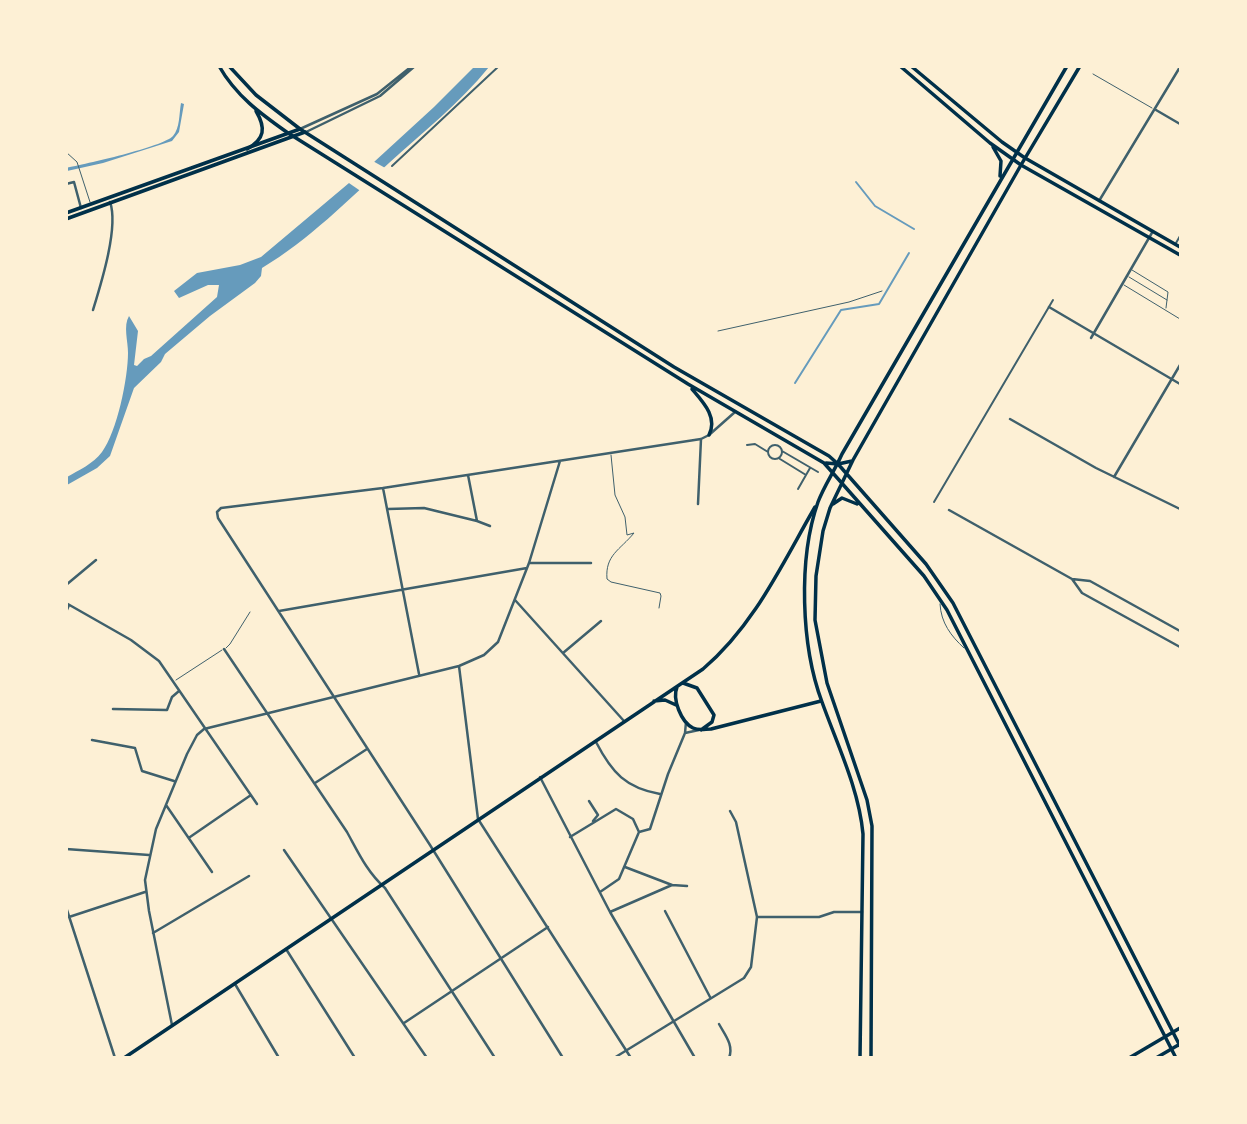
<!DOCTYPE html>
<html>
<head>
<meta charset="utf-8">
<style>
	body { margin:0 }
	#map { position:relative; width:1247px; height:1124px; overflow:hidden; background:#fdf0d5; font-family:"Alegreya Sans",sans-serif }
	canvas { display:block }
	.frame { position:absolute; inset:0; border:68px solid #fdf0d5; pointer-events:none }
</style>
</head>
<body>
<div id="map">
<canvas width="1247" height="1124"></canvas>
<div class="frame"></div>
</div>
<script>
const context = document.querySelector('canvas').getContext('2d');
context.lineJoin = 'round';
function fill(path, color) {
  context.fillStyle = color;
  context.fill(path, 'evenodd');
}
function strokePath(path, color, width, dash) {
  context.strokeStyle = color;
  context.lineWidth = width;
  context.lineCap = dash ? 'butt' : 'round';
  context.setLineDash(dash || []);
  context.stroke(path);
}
const water = new Path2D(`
	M474,67H489C460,103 423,132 389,163C348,200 309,240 262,268L261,276L255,283L210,316L165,354L161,362L134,388L110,456L97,468L67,485V477C79,470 93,464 102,452C117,432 128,378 128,353C128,341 123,326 129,316L138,331L134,365L137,366L144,359L151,356L217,297L219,285H208L179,298L174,291L197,273L240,265L261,257L374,162L434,107Z
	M181,103L184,104L179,132L172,141L103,163L67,171L66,168C85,164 163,147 173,136C180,128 179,114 181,103Z`);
const pier = new Path2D(`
	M371,160L387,169L362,192L346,181Z`);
const stream = new Path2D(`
	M856,182L875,206L914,229
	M795,383L841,310L879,304L909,253`);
const service = new Path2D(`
	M1093,74L1152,108
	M66,152L77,162L90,202
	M1132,270L1168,292L1166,308
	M1129,277L1167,300
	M1124,285L1180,319
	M718,331L849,302L882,291
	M611,455L615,495L625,517L627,535L634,533C620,550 605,555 607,579L611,582L660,593L661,596L659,608
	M940,604C941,623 951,636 964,648
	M226,648L230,644L250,612
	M176,680L222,650`);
const pedestrian = new Path2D(`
	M392,166L499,66
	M1176,243L1180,236
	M747,445L755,444L768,452
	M768 452a7 7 0 1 1 14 0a7 7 0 1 1-14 0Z
	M782,451L818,472
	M780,459L806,475
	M798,489L810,468
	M934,502L1053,300`);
const minor = new Path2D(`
	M1156,110L1180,124
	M66,184L74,182L81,208
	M1099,201L1180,67
	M1049,307L1180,384
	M93,310C101,284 119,227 110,202
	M1091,338L1153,231
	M1010,419L1096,468L1180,509
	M468,475L477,521L490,526
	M1114,477L1180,365
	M383,488L419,674
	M698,504L701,439
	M388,509L424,508L477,521
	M949,510L1072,579L1090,581L1180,631
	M529,563H591
	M1072,579L1082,593L1180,647
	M66,585L96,560
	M515,600L624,721
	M66,603L131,640L159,661L257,804
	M279,611L527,568
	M66,612L69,605
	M224,649L347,832C358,852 367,872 385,888L495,1058
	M563,653L601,621
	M459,666L478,819L631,1058
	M113,709L167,710L172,697L179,691
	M685,733L699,730
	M92,740L135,748L142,771L174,781
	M596,742C612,773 626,788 660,794
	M540,777L610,912L695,1058
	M315,783L367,749
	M589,801L598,815L593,821
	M166,805L212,872
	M730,811L736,822L757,917
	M190,837L251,795
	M570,837L616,809L633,819L639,832
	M66,849L149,855
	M284,850L427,1058
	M672,885L687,886
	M600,892L619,879L639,832L650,829L668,774L685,733L686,722
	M66,907L115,1058
	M665,911L710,997
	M610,912L672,885L625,867
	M69,917L145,892
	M153,933L249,876
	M286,949L355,1058
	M235,984L279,1058
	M404,1023L548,927
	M719,1024C725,1035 734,1045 729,1058
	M172,1025L149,911L145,880L156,829L187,754L197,735L204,729L459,666L484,655L498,642L529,563L560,461
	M563,1058L430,845L218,518L217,512L221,508L383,488L701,439L709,435L735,412
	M614,1058L744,978L751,967L757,917H819L834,912H862`);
const tertiary = new Path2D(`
	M300,129L377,94L412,66
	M306,132L380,96L415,66`);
const secondary = new Path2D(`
	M1025,158L1180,247
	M1021,165L1180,255
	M66,213L300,129
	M66,219L305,132
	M683,683L697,688L714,715L712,722L701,730
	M677,687C672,699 681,722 693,728C699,731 705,729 711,729L821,701
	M654,701L665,700L676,705
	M124,1058L703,669C754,626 782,564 815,507`);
const primary = new Path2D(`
	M219,66C236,96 261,114 288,133L688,384L824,463L924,576L947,610L1176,1058
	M229,66L256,95L300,129L674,367L829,456L838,464L926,564L953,603L1180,1046
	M900,66L990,143L1021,165
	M911,66L1002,142L1025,158
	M993,147L1001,161L1000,176
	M247,149C265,139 266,128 256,111
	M692,389C703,402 718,417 709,435
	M826,463L838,464L852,461
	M833,504L842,498L857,504
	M860,1058L863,834C859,789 837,744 822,702C801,646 798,559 818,502C824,486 835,470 842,454L1067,66
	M871,1058L872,826L867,800L827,683L815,620L816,576L823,531L830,508L853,460L1021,165L1080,66
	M1129,1058L1180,1028
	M1156,1058L1180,1044`);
fill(water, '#669bbc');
fill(pier, '#fdf0d5');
strokePath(stream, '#669bbc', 2);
strokePath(service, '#3f606c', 1);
strokePath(pedestrian, '#3f606c', 2);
strokePath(minor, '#3f606c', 2.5);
strokePath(tertiary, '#3f606c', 2.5);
strokePath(secondary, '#003049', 3.5);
strokePath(primary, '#003049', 3.5);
</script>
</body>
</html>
